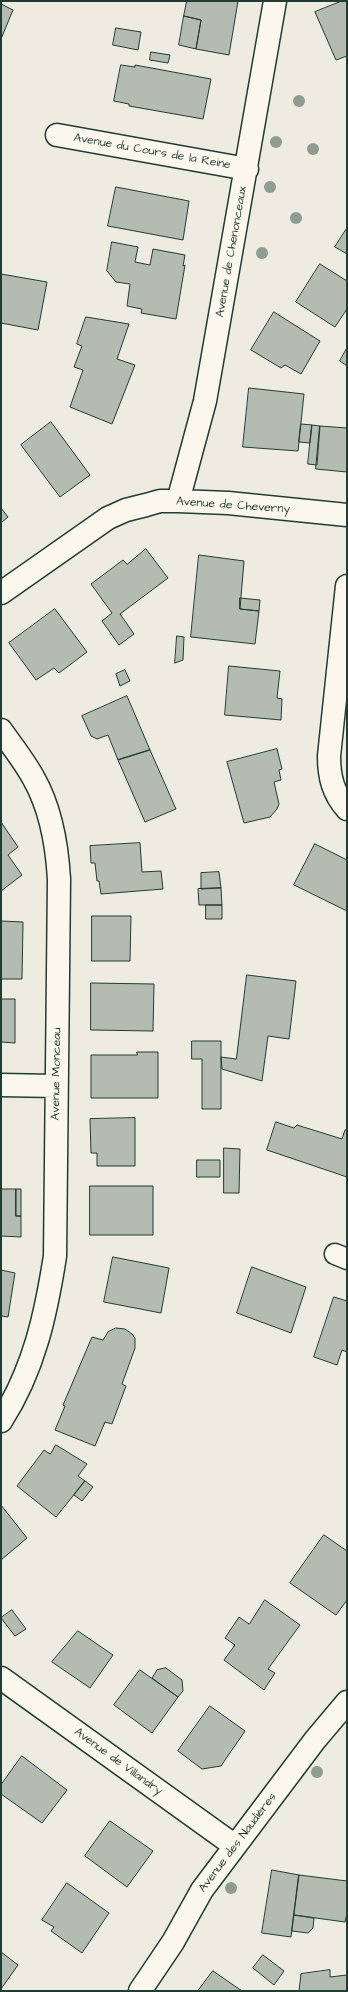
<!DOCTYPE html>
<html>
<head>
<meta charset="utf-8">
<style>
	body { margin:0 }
	#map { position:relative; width:348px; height:1992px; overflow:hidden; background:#eeece1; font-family:"Architects Daughter",sans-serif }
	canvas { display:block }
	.frame { position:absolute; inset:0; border:2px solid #1f3d34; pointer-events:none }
</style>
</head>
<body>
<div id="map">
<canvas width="348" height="1992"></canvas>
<div class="frame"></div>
</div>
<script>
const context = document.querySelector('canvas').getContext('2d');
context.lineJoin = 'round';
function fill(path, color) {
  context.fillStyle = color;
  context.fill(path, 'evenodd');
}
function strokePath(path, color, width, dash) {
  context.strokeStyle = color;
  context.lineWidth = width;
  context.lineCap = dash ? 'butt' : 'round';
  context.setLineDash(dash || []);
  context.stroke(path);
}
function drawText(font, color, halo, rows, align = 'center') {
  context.font = font + ' "Architects Daughter",sans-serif';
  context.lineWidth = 3;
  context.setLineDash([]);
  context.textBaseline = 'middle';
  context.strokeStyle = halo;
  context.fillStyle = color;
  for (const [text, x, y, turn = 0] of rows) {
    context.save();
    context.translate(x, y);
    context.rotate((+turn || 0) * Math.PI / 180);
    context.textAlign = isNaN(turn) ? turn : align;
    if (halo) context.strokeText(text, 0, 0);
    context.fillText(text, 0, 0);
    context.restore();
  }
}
const building = new Path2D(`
	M187,1H238L229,55L196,49L201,20L184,16Z
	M342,1H347V56L336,60L315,12Z
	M1,4L13,10L1,39Z
	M184,16L201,20L196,49L179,45Z
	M116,28L141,32L138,50L113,45Z
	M151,52L170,55L168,63L150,60Z
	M121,65L135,67V65L211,79L203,119L129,106V104L114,101Z
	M116,187L189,201L183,240L108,226Z
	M347,228V254L335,247Z
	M112,242L138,247L135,262L150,265L153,249L185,255L183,266L185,265L176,319L141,313L142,309L127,306L130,284L116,282L107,271Z
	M320,264L347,281V309L335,327L296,302Z
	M1,274L47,282L38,330L1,323Z
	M274,312L320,341L301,374L285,365L281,368L251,350Z
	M86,317L129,324L117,359L135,365L112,424L70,407L83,370L74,367L82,346L77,344Z
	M347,348V366L340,361Z
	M249,388L304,394L298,451L243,447Z
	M51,422L90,475L60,497L21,445Z
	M301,424L312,425L310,443L299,442Z
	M312,425L320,426L317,465L308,464Z
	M320,426L347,428V472L316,469Z
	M1,508L8,517L1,523Z
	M146,549L168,578L120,614L134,634L119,645L102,621L112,613L91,584L123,560L127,564Z
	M199,555L244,561L240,609L259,611L255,644L191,637Z
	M240,598L260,600L259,611L240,609Z
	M55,609L87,652L59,673L54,668L36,680L9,643Z
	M177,636L184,637L183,660L175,663Z
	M229,666L280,671L277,698L282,699L281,720L225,715Z
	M125,670L130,681L120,686L116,674Z
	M127,696L150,750L118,760L108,735L97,739L91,736L82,716Z
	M277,749L282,769L279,770L281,780L274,782L279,804L277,809L270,817L244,823L227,762Z
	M150,750L176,809L145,822L118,760Z
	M1,822L18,847L8,855L22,875L1,891Z
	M140,843L142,872L161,871L163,889L101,894L99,881H97L95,863H91L90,846Z
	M315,844L347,860V911L294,885Z
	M219,872L221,888L201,889V873Z
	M221,888L222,905H199L198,889Z
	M206,905H222V919H206Z
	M92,916H131L130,961H92Z
	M1,921L23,922L22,979H1Z
	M247,975L296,981L289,1039L268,1036L262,1081L222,1069L221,1057L236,1059Z
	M91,983L154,984L153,1031L91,1030Z
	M1,999H15V1043L1,1042Z
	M192,1041H221V1109H202V1059H192Z
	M137,1052H158V1098H91V1055H137Z
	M135,1118V1166H97V1153H91L90,1119Z
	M276,1122L294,1128L297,1125L342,1139L345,1130L347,1129V1177L267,1150Z
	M224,1148L240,1149L239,1193H224Z
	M197,1160H220V1177H197Z
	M90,1186H153V1235H90Z
	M1,1189H16V1216H21V1237L1,1236Z
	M16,1189H21V1216H16Z
	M113,1257L169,1268L161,1313L104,1302Z
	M252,1267L306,1287L291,1333L237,1313Z
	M1,1270L15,1273L8,1317L1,1316Z
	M334,1297L347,1301V1352L342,1350L337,1365L314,1357Z
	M116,1328L125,1329L132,1334L135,1338V1348L122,1384L126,1386L112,1424L105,1422L95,1446L55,1430L65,1406L63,1405L92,1337L103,1340L108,1332Z
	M56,1445L87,1464L78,1476L85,1481L56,1517L17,1486L44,1450L50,1454Z
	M85,1481L93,1487L82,1501L74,1495Z
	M1,1505L27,1538L1,1560Z
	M324,1535L347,1551V1600L336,1615L290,1583Z
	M265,1600L300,1625L268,1669L275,1673L264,1690L224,1660L235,1645L225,1638L239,1617L249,1624Z
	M12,1610L26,1629L15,1636L1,1618Z
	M78,1631L113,1655L90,1688L52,1662Z
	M166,1668L182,1680L183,1691L178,1697L152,1678L157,1670Z
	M140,1670L178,1697L152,1733L114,1705Z
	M210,1706L245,1731L221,1766L202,1769L178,1751Z
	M22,1756L67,1790L42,1823L1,1794V1785Z
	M110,1821L153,1851L127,1887L85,1856Z
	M272,1870L299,1875L291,1937L262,1933Z
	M299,1875L347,1881V1913L345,1922L294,1915Z
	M67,1883L109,1913L82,1953L51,1931L54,1927L42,1920Z
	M294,1915L314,1918L313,1928L308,1933L292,1931Z
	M1,1952L18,1965L1,1989Z
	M263,1955L284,1971L274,1985L253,1968Z
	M330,1970V1977L347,1975V1991H299L301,1974Z
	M213,1971L242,1991H198Z`);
const lane = new Path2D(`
	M335,1254L347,1259`);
const street = new Path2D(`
	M57,135L247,169
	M178,501L205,401L275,1
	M347,586L329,756C329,777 333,793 347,809
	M1,593L108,518L126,510L146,505L160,501H178L228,503L347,515
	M1,730C12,746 25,762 34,779C51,809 57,845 59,879L55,1256C46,1314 34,1370 1,1421
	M1,1085L56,1086
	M1,1678L235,1846
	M140,1991L173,1942L202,1890L315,1740L347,1702`);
const trees = [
	[299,101],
	[276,142],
	[313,149],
	[270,187],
	[296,218],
	[262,253],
	[317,1772],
	[231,1888]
];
const streetNames = [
	["Avenue du Cours de la Reine",152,152,10],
	["Avenue de Chenonceaux",232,252,-80],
	["Avenue de Cheverny",233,506,4],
	["Avenue Monceau",57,1074,-89],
	["Avenue de Villandry",118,1762,36],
	["Avenue des Naudières",238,1843,-53]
];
fill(building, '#b4bbb0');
strokePath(building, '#1f3d34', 1);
strokePath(lane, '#1f3d34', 23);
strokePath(street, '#1f3d34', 25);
strokePath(lane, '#fbf7ec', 20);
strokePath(street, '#fbf7ec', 22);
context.fillStyle = '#8f9c92';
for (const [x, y] of trees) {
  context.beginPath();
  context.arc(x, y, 6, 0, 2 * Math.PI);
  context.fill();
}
drawText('12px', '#1f3d34', '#fbf7ec', streetNames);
</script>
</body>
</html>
